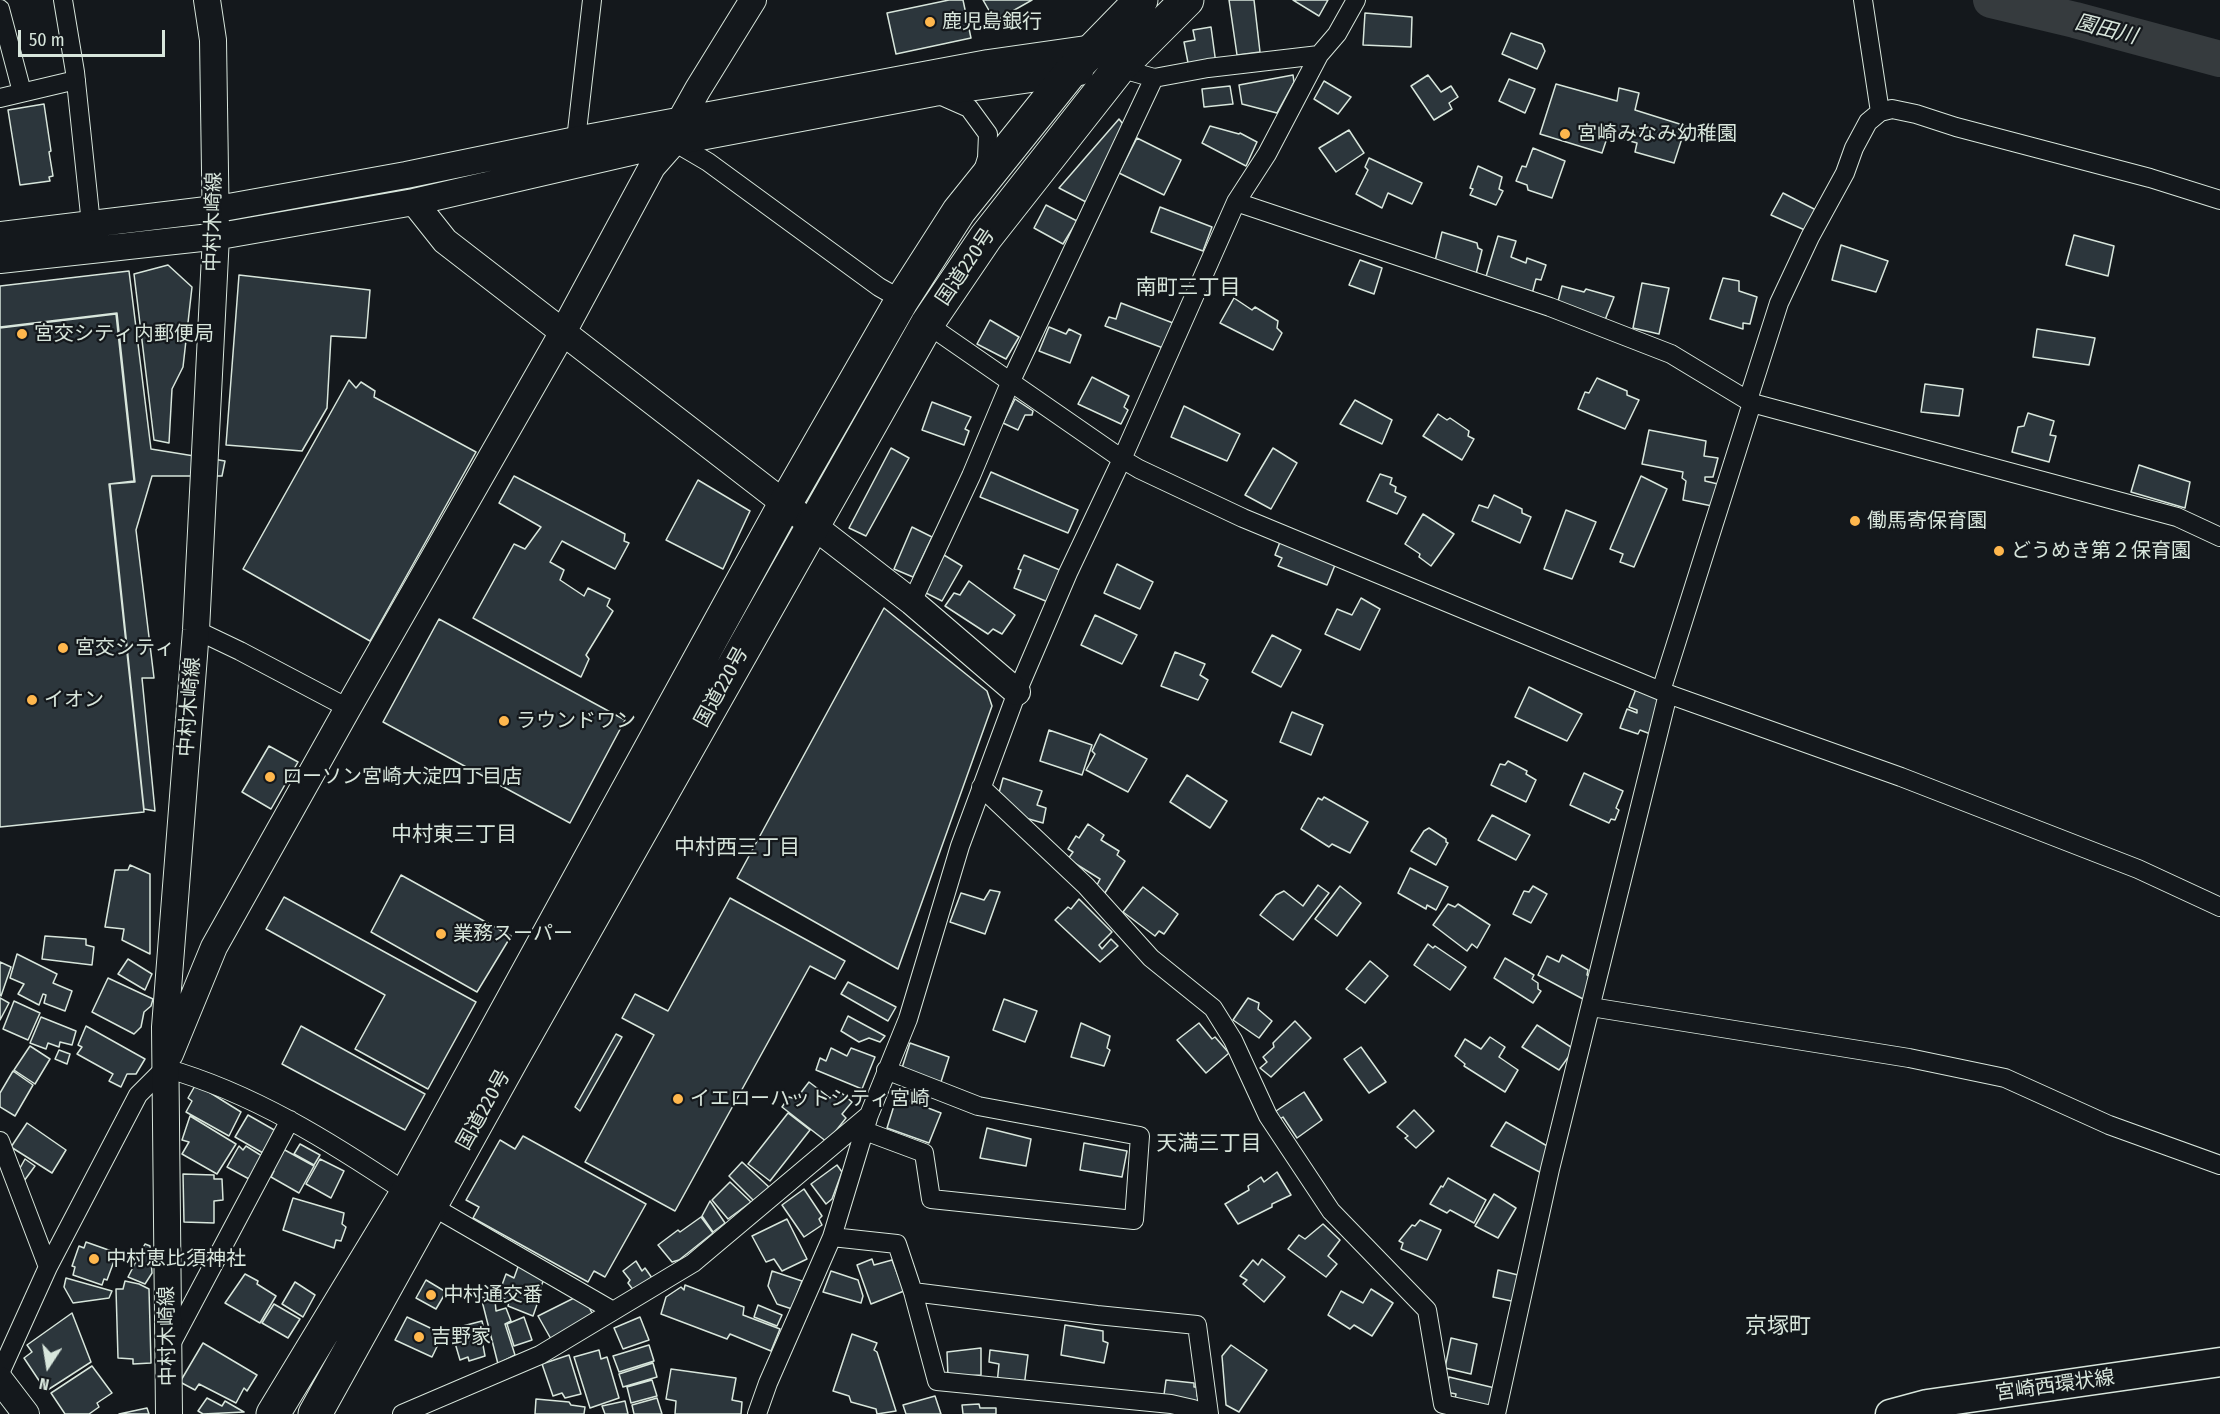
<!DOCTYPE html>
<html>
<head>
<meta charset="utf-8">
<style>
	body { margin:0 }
	#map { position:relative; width:2220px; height:1414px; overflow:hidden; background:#14181c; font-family:"Fira Sans Condensed",sans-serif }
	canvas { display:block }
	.north { position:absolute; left:18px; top:1336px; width:60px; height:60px; -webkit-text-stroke:4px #14181c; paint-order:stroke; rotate:192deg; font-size:16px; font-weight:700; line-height:24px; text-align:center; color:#d8e6dc }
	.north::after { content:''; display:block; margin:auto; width:21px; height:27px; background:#d8e6dc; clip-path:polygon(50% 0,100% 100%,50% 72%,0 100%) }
	.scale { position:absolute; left:18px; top:30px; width:147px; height:27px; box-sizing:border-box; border:3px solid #d8e6dc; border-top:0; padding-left:8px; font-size:18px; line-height:21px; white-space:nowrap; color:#d8e6dc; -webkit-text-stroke:4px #14181c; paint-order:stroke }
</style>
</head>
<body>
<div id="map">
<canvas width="2220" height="1414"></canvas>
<div class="north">N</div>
<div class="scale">50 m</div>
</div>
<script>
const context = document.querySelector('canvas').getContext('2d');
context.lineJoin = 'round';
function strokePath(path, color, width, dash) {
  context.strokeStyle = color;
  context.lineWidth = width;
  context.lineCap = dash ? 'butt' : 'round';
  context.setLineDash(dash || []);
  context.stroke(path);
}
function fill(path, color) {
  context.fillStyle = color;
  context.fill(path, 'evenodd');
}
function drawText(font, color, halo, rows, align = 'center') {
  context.font = font + ' "Fira Sans Condensed","Noto Sans JP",sans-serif';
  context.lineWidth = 4.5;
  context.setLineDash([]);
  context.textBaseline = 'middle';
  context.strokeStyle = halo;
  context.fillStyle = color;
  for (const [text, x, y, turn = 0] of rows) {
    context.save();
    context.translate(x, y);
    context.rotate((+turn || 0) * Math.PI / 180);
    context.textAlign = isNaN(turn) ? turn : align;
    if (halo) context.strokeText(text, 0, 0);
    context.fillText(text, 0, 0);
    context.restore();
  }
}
const river = new Path2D(`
	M1991,0L2075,20L2220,59`);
const building = new Path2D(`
	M949,0H963L971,38L896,54L887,13Z
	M983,0H1032L995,21Z
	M1229,0H1254L1260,52L1237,55Z
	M1293,0H1328L1319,16Z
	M1365,13L1412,17L1411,47L1363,45Z
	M1211,27L1216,64L1189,68L1184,42L1195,40L1193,30Z
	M1511,33L1542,44L1545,51L1537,69L1502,54Z
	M1293,75L1294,82L1277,113L1242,104L1239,85Z
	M1428,75L1441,92L1451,86L1458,97L1449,103L1452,109L1434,120L1411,86Z
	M1509,79L1535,89L1525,113L1499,101Z
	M1324,81L1351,97L1338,114L1314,99Z
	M1556,84L1617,101L1619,88L1639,93L1635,110L1686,126L1674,163L1635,152L1637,143L1608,135L1602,153L1540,134Z
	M1230,86L1233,104L1204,107L1202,89Z
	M44,104L51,151L49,152L53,176L49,177L50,181L20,185L8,110Z
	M1119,119L1123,124L1086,202L1059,188Z
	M1210,126L1239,134L1240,133L1257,142L1246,166L1202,143Z
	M1349,130L1364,153L1336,172L1319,148Z
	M1137,138L1181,160L1164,195L1119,173Z
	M1533,148L1565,161L1552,198L1528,190L1527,185L1516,181L1522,166L1526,167Z
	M1369,158L1422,183L1412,204L1388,193L1382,208L1356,194L1368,170L1365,167Z
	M1478,166L1502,177L1499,189L1503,191L1496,205L1470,195L1473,189L1470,188Z
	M1783,193L1816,210L1807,231L1771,215Z
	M1046,205L1077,221L1063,244L1034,228Z
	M1160,207L1212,227L1203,251L1151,232Z
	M1442,232L1477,243L1478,248L1482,250L1476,274L1435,261Z
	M2074,235L2114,246L2108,276L2066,265Z
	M1498,236L1516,241L1511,257L1526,263L1527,258L1546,265L1541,280L1536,279L1532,294L1485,280Z
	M1841,245L1888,261L1876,292L1832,280Z
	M1360,260L1382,268L1374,294L1349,285Z
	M168,265L192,287L183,367L172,389L169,443L154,440L134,274Z
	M129,271L151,449L225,461L222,476H152L136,530L154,678H142L155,811L144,809L110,484L135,482L117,313L0,327V286Z
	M239,275L370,290L366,338L331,336L327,408L302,451L226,445Z
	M1723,278L1739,281V291L1757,297L1750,324L1743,323V329L1710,319Z
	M1642,283L1669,288L1659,334L1633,328Z
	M1562,286L1584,292L1586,289L1614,297L1605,320L1557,305Z
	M1234,298L1252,310L1255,307L1278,321L1277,328L1282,333L1273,350L1220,323Z
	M1121,303L1173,323L1163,348L1105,326L1109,317L1116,319Z
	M116,314L134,481L109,484L144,812L0,827V328Z
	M990,320L1019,337L1006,359L977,344Z
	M1049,327L1066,334L1069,329L1081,335L1070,363L1039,351Z
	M2037,329L2095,338L2089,365L2033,357Z
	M1092,377L1129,396L1124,407L1128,410L1121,424L1078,404Z
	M1597,378L1627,391V395L1639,400L1625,429L1578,409L1585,392L1589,393Z
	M349,380L356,388L361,382L375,391L374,397L476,452L370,641L243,569Z
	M1925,384L1963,389L1959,416L1921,412Z
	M1015,399L1033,411L1032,415H1025L1018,430L1003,423Z
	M1355,400L1392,420L1382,444L1340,424Z
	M932,402L971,417L965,429L969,431L964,445L922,430Z
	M1184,406L1240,434L1227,461L1171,437Z
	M2028,413L2054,421L2050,435L2056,436L2049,462L2012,452L2018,427L2024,426Z
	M1438,414L1447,420L1450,418L1469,431L1468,436L1474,439L1462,460L1423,436Z
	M1649,430L1706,441L1704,456L1718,458L1713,477H1705V481L1718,484L1712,506L1683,500L1686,481L1682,478L1683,472L1642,464Z
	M891,448L909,458L866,536L849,528Z
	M1273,448L1297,463L1271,509L1245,495Z
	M2139,465L2190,482L2185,508L2131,492Z
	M991,472L1078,510L1068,533L980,497Z
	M1380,474L1392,478L1390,484L1396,487L1395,492L1406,497L1397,514L1367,501Z
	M514,476L625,534L624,541L629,543L615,569L562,541L550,562L564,570L560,580L584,596L588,588L610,599L607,606L613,611L586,655L589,659L581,677L473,618L514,544L525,549L541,527L499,503Z
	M1641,476L1667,489L1634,567L1620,562L1623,554L1610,549Z
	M698,480L750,511L723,569L666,540Z
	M1494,495L1522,509V513L1531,517L1520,543L1472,521L1479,505L1488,508Z
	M1566,510L1596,522L1572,579L1544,569Z
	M1423,514L1454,534L1431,566L1419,557L1420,554L1405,544Z
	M912,527L932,537L913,577L894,569Z
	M1280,542L1335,565L1327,585L1278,566L1282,558L1275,555Z
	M944,555L962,566L942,601L924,592Z
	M1024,555L1062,571L1048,602L1014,588L1021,570L1018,569Z
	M1117,564L1153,582L1140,609L1104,593Z
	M969,581L1015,615L1002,634L993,629L988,634L945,606L954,593L960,595Z
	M1361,598L1380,609L1360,650L1325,634L1337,609L1352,615Z
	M884,608L987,691L992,706L898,969L737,878Z
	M1095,615L1137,635L1122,664L1081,645Z
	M439,619L625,720L570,823L383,722Z
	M1272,635L1301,650L1281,687L1252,672Z
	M1175,652L1205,664L1200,675L1208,680L1198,700L1161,686Z
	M1529,687L1582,714L1567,741L1515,717Z
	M1636,689L1662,700L1653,735L1640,730L1638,734L1620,728L1627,709L1637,713V710L1629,707Z
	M1292,712L1323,725L1311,755L1280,742Z
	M1049,730L1092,745L1082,775L1040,761Z
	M1100,734L1147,759L1128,792L1086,770L1095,754L1092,751Z
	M269,746L298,762L271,809L242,792Z
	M1508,761L1527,771L1526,774L1536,780L1526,802L1491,785L1500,764L1505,765Z
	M1584,773L1623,791L1616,808L1619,810L1615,820L1611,819L1609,823L1570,805Z
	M1187,775L1227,801L1210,828L1170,802Z
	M1003,778L1042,791L1037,805L1046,808L1043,823L1011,814L997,800Z
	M1324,797L1368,822L1350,853L1332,844L1329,847L1301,829L1318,798L1322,800Z
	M1492,815L1530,835L1516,860L1478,840Z
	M1088,824L1104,835L1101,840L1119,851L1117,855L1125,861L1103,896L1094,891L1100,879L1068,859L1073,852L1068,849L1076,836L1079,838Z
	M1429,828L1446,839V842L1448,843L1436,865L1411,851L1424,831Z
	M130,865L150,874V954L122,940L124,929L105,927L115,870H128Z
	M1410,868L1448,887L1436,910L1427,905L1426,909L1398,893Z
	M401,875L511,936L477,992L371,932Z
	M1318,885L1329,893L1293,940L1260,915L1276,895L1284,891L1303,906Z
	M1340,886L1361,903L1337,936L1315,919Z
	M1533,886L1547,894L1531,923L1513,914L1524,891L1529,892Z
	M1143,887L1178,914L1164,934L1159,931L1155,936L1123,912Z
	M990,890L1000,892L985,934L950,922L961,893L984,900Z
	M284,897L476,1002L428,1089L355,1049L385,995L266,929Z
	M730,898L845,961L835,979L810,966L675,1211L585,1162L654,1035L622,1018L635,994L668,1011Z
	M1079,899L1112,932L1099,945L1102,949L1111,939L1118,946L1100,962L1055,920L1068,907L1071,909Z
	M1448,904L1455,907L1458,904L1490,925L1477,948L1472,944L1467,951L1433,925Z
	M45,936L86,939V945L94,947L92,965L42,959Z
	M1428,944L1433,948L1435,946L1466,967L1450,990L1414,965Z
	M17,954L57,974L53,983L72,991L65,1011L44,1003L46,995L43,994L39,1005L18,994L24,984L10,978Z
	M1562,955L1588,970L1587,975L1592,979L1583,999L1538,975L1547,956L1559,962Z
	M1505,958L1534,975L1532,979L1538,983V989L1541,991L1533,1003L1494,978Z
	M128,959L152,974L145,990L118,974Z
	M1370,961L1388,976L1365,1003L1346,989Z
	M0,962L11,967L1,996L0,995Z
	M108,978L153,999L151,1006L144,1012L141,1027L134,1034L92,1012Z
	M848,982L896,1007L888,1021L841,994Z
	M0,998L9,1003L0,1020Z
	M1248,998L1259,1003L1258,1009L1272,1021L1259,1038L1233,1020Z
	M1004,999L1037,1011L1025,1042L993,1030Z
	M14,1001L40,1013L28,1040L3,1029Z
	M848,1016L885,1036L880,1042L869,1038L859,1042L841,1031Z
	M41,1017L76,1031L72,1045L60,1042L59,1047L48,1043L46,1049L30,1043Z
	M1295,1021L1311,1038L1271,1077L1260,1068L1267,1062L1263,1057L1274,1047L1273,1043Z
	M1081,1023L1110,1036L1107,1048L1110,1050L1104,1066L1071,1057Z
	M1199,1023L1212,1039L1215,1037L1229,1053L1206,1073L1177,1040Z
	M1537,1025L1574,1049L1559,1070L1522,1047Z
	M86,1026L145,1059L136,1074H127L121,1087L109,1081L113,1074L77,1054L82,1047L78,1045Z
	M301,1026L425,1094L405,1130L282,1064Z
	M616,1034L622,1037L580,1111L575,1107Z
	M1490,1037L1505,1047L1499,1057L1518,1070L1505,1092L1464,1066L1465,1064L1455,1056L1465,1039L1481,1049Z
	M910,1043L949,1057L940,1085L901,1071Z
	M30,1046L50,1059L35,1084L14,1070Z
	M1361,1047L1386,1082L1369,1093L1344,1059Z
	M831,1048L847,1056L851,1048L875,1057L862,1089L816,1070L820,1058L826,1061Z
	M59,1050L70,1054L67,1064L55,1059Z
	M13,1071L33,1085L15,1116L0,1107V1093Z
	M809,1082L830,1098L837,1089L852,1102L842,1114L846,1118L827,1142L782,1107L789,1097L796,1099Z
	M196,1084L241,1112L229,1136L186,1112L192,1101L188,1098Z
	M1304,1092L1322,1120L1297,1138L1283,1117L1280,1119L1276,1111Z
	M897,1096L941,1113L929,1143L887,1128Z
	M1414,1110L1434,1131L1416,1148L1405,1138L1408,1136L1397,1127Z
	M788,1113L810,1130L770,1181L748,1164Z
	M248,1115L276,1131L263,1153L235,1137Z
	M190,1116L236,1144L217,1174L182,1154L189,1142L182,1140Z
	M1506,1122L1554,1150L1547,1176L1491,1146Z
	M27,1123L66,1150L52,1173L11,1147Z
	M987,1128L1031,1139L1026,1166L980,1158Z
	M523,1136L646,1204L605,1277L594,1271L588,1282L473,1218L479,1207L466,1200L500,1140L515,1149Z
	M1084,1143L1127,1151L1122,1177L1080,1170Z
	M300,1144L320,1155L314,1165L294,1154Z
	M239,1146L243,1150L246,1146L262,1156L249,1179L227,1167Z
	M283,1149L314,1166L299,1193L271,1177L274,1171L271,1169Z
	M25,1159L35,1166L24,1181L20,1168Z
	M320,1159L344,1171L331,1198L306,1184Z
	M742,1162L770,1188L754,1201L729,1176Z
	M837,1165L842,1172L832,1199L826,1204L811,1184Z
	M1277,1172L1291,1195L1272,1204V1207L1238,1224L1225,1204L1249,1190L1248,1186L1261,1177L1264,1182Z
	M183,1174L214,1175V1179H222L223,1200L214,1201V1223L184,1222Z
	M1448,1178L1486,1200L1474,1223L1450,1210L1447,1213L1430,1204L1441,1186L1443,1187Z
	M730,1182L751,1202L728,1219L712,1200Z
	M804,1189L822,1216L819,1219L822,1225L804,1237L782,1205Z
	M1494,1194L1516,1208L1498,1238L1475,1226Z
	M293,1198L344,1213L342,1224L346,1227L341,1241L336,1240L334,1248L283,1230Z
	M710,1201L725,1223L713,1232L702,1216Z
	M701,1217L713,1233L679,1260L672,1262L658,1245L678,1230L680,1232Z
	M787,1219L807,1259L782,1271L774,1259L766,1262L752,1236Z
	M1420,1220L1441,1230L1427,1260L1401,1249L1403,1243L1399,1241L1412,1225L1415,1226Z
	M1323,1224L1340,1240L1328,1256L1337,1264L1326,1277L1288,1249L1299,1235L1305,1239Z
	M86,1242L117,1253L107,1280L104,1279L102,1285L73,1275L75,1267L72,1266L79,1246L84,1248Z
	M145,1244L150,1246L152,1273L145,1284L128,1277Z
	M872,1259L874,1265L892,1260L904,1291L871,1304L857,1265Z
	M1262,1259L1285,1277L1264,1302L1243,1284L1247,1280L1240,1276L1253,1260L1258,1265Z
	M636,1261L642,1271L645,1268L652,1278L634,1291L628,1283L630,1280L623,1271Z
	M519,1264L545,1277L539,1291L541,1293L533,1316L508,1306L509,1301L498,1296L506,1274L514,1278Z
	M1498,1270L1522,1276L1516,1302L1493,1297Z
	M772,1271L802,1281L792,1309L777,1304L768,1286Z
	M831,1271L858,1280L863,1296L861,1303L823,1292Z
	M245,1274L258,1281L257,1284L276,1296L260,1323L225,1303Z
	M66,1278L112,1291L109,1298L73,1303L64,1287Z
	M426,1280L446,1292L436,1309L416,1298Z
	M125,1281L139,1284L149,1289L151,1363L133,1364V1359L118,1358L116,1289H123Z
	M295,1282L315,1295L303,1317L282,1304Z
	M685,1285L744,1307L743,1315L780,1329L771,1351L730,1334L727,1339L661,1314L666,1297L681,1287L684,1290Z
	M1371,1289L1393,1303L1372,1336L1354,1325L1350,1329L1328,1315L1341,1291L1363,1303Z
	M578,1296L585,1299L593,1315L551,1339L538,1316Z
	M481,1297L495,1300L496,1311L506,1308L511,1321L505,1324L515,1355L498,1364Z
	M274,1304L300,1319L288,1338L262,1323Z
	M758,1305L782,1315L777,1326L754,1317Z
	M72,1313L91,1362L46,1391L24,1358L32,1352L27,1345Z
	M407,1317L443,1334L432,1357L395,1340Z
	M524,1317L532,1340L514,1346L507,1324Z
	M640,1317L649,1340L623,1349L614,1328Z
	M482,1321L486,1338L482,1340L485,1356L469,1361L468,1357L460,1360L453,1336L456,1333L455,1328Z
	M1065,1325L1103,1331V1341L1108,1343L1104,1363L1061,1355Z
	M852,1334L877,1343L874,1350L877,1352L896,1411L877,1414L876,1409L851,1402L849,1396L833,1391Z
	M1451,1338L1477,1344L1471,1374L1445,1368Z
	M203,1343L257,1375L247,1391L244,1388L236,1403L199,1384L195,1390L180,1382Z
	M649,1345L654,1361L619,1372L613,1356Z
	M1231,1345L1267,1370L1239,1412L1226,1405L1222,1356Z
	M981,1348V1375L948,1377L947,1352Z
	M599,1350L601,1359L607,1357L619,1398L590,1408L574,1357Z
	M990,1350L1028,1355L1024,1387L997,1384L999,1364L989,1362Z
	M569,1355L581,1394L565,1398L562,1393L553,1396L542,1364Z
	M653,1363L657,1377L623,1387L619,1374Z
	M92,1366L112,1393L97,1403L99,1407L89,1414H65L51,1393Z
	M671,1369L736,1378L732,1400L742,1402L741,1414H675L676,1401L666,1399Z
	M1449,1377L1499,1389L1494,1411L1454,1403L1456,1394L1446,1392Z
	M652,1380L657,1396L631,1403L627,1387Z
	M1166,1380L1194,1383V1387H1198L1197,1396L1204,1398L1202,1410L1163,1402Z
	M935,1396L941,1414H906L903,1405Z
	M207,1398L222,1406L225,1401L244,1412L203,1414L198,1411Z
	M657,1398L662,1414H634L632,1405Z
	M536,1399L569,1402L571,1405L585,1407L584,1414H535Z
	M625,1401L628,1414H605L602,1406Z
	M979,1404L980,1408H996V1414H963L962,1405Z
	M147,1408L149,1414H119Z`);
const street = new Path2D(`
	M63,0L75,72L91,224
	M1863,0L1880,112
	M0,9L22,92
	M1119,68L1154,78L1208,68L1319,55
	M935,93L969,108L988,134L987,158L983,171
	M0,98L76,80
	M576,140L592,0
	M674,142L708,162L879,287L902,300
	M1236,202L1550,307L1671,354L1752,403L2177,517L2220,537
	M927,324L1122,459L1139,469L1243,518L1668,694L1901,777L2138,869L2220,907
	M912,602L971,476L1010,383L1154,78
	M196,630L240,651L348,708
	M1668,694L1661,691L1752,403L1748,400L1779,303L1810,237L1845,173L1854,148L1868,122L1880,112L1892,109L1916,114L1956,127L2150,178L2220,200
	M981,787L1086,886L1151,958L1213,1008L1233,1040L1268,1116L1331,1211L1427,1310L1443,1404L1487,1414
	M1591,1007L1909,1058L2005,1078L2109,1125L2220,1165
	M865,1131L924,1153L931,1199L1134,1220L1140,1136L978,1106L886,1070
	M0,1141L48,1267
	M430,1205L613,1311
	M832,1237L897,1244L913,1292L937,1381L1171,1404L1193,1409L1204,1414
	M913,1292L1097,1315L1197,1325L1209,1414
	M170,1346L290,1120
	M0,1373L48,1267L138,1095L165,1068C253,1093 331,1142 407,1193
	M402,1414L540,1355L693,1263L869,1115
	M757,1414L768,1383L832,1237L869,1115L908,1019L960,846L1017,692L1068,573L1122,459L1236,202L1267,154L1319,55L1337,34L1356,0
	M1496,1414L1550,1169L1668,694`);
const secondary = new Path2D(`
	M414,202L445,241L912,602L1017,692
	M0,235L223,208L406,175L576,140L988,63L1093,48L1100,53
	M0,260L220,236L414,202L674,142L934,93L1080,72
	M170,1054L214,947L348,708L563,332L652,167L674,142L680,121L698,89L753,0
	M0,1380L26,1414
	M169,1414L165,1027L196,630L216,236L213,40L207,0`);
const primary = new Path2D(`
	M1890,1414L1927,1404L2220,1362`);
const highway = new Path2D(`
	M273,1414L407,1193L785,504L902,300L959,211L1069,74L1141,0
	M315,1414L513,1057L927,324L986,237L1119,68L1187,0`);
const markers = [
	[930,22,6,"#ffb74d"],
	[1565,134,6,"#ffb74d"],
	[22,334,6,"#ffb74d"],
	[1855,521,6,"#ffb74d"],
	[1999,551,6,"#ffb74d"],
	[63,648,6,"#ffb74d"],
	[32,700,6,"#ffb74d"],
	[504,721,6,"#ffb74d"],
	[270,777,6,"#ffb74d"],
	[441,934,6,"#ffb74d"],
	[678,1099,6,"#ffb74d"],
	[94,1259,6,"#ffb74d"],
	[431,1295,6,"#ffb74d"],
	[419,1337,6,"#ffb74d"]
];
const poiNames = [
	["鹿児島銀行",942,22],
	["宮崎みなみ幼稚園",1577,134],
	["宮交シティ内郵便局",34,334],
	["働馬寄保育園",1867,521],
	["どうめき第２保育園",2011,551],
	["宮交シティ",75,648],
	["イオン",44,700],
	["ラウンドワン",516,721],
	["ローソン宮崎大淀四丁目店",282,777],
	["業務スーパー",453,934],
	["イエローハットシティ宮崎",690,1099],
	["中村恵比須神社",106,1259],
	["中村通交番",443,1295],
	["吉野家",431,1337]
];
const streetNames = [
	["中村木崎線",214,222,-89],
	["国道220号",966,267,-56],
	["国道220号",722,687,-61],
	["中村木崎線",190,707,-86],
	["国道220号",484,1110,-61],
	["中村木崎線",168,1336,-91],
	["宮崎西環状線",2055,1386,-8]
];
const waterNames = [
	["園田川",2106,30,14]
];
const neighbourhoodNames = [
	["南町三丁目",1188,288],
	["中村東三丁目",454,835],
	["中村西三丁目",737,848],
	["天満三丁目",1209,1144]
];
const quarterNames = [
	["京塚町",1778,1327]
];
strokePath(river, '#363b3e', 36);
fill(building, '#2c363c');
strokePath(building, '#d8e6dc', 1.5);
strokePath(street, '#d8e6dc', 20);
strokePath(secondary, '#d8e6dc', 28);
strokePath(primary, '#d8e6dc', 31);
strokePath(highway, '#d8e6dc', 35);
strokePath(street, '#14181c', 18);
strokePath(secondary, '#14181c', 26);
strokePath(primary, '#14181c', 28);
strokePath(highway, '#14181c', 33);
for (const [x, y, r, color] of markers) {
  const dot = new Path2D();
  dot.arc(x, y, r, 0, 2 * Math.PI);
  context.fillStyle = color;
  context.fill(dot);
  strokePath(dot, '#14181c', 2);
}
drawText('20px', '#d8e6dc', '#14181c', poiNames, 'left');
drawText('20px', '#d8e6dc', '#14181c', streetNames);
drawText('italic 21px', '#d8e6dc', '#14181c', waterNames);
drawText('21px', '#d8e6dc', '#14181c', neighbourhoodNames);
drawText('22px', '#d8e6dc', '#14181c', quarterNames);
</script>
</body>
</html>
